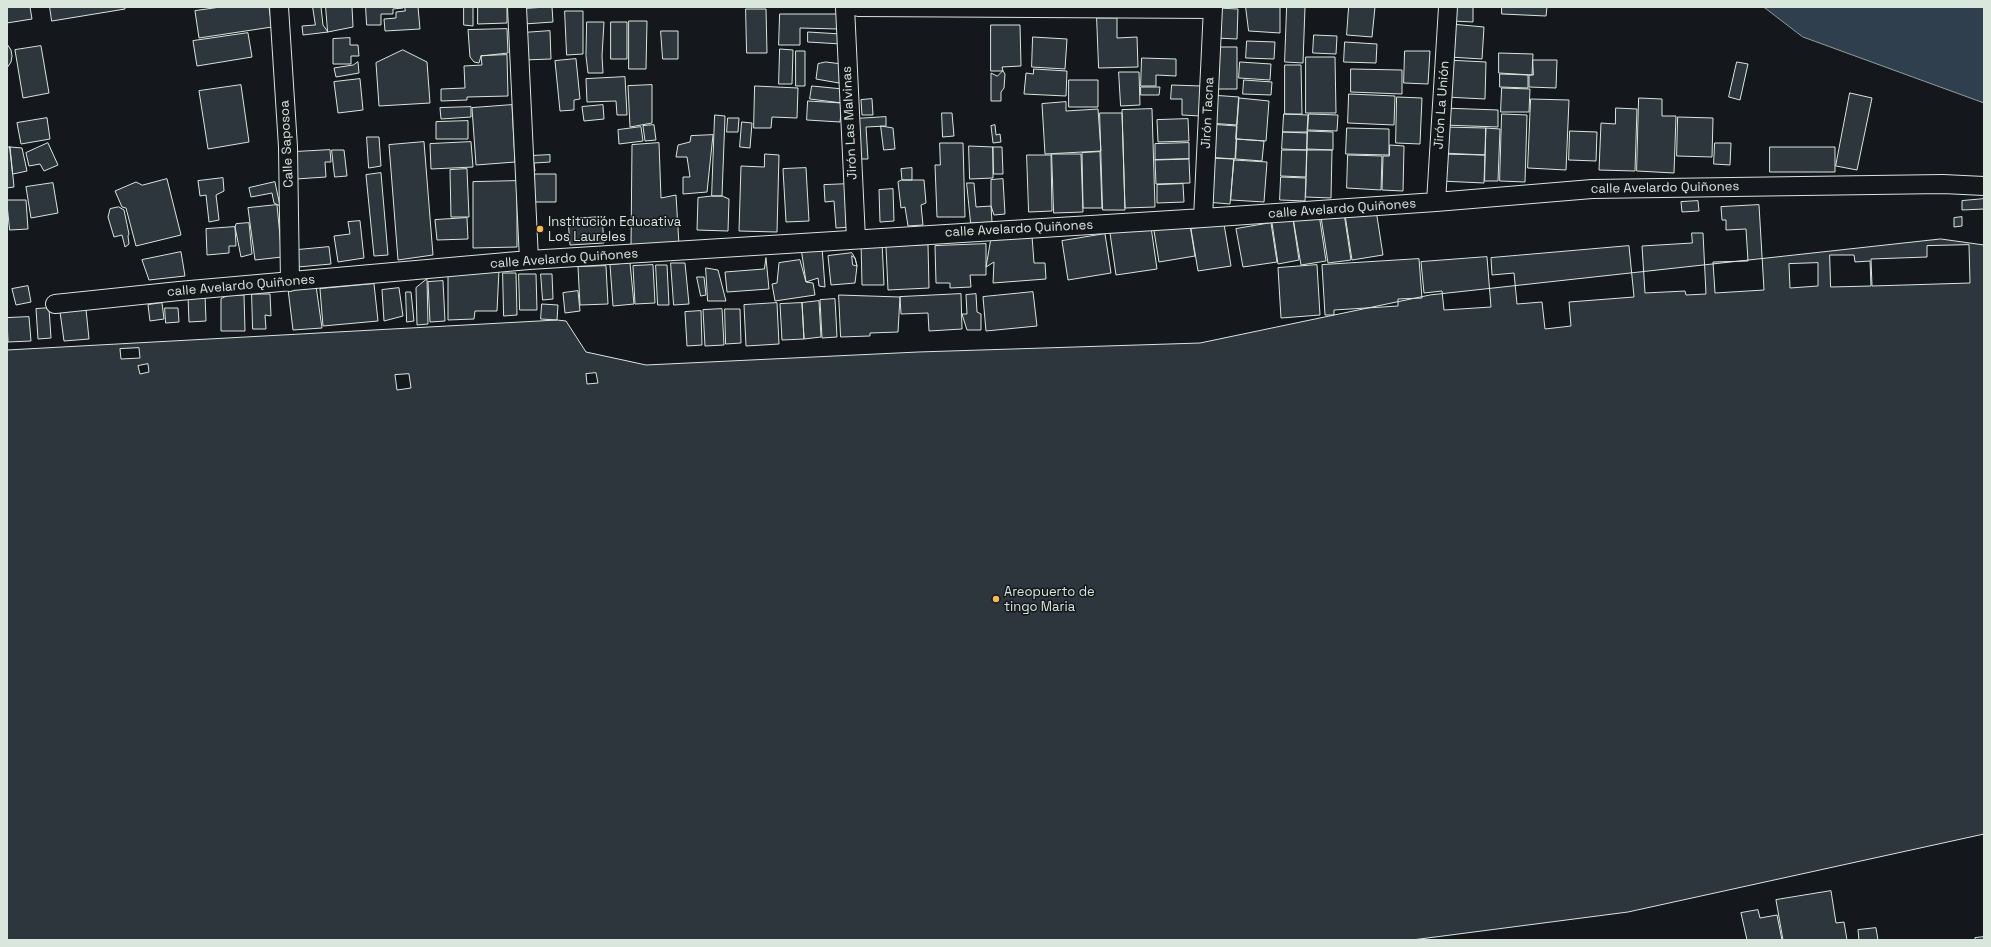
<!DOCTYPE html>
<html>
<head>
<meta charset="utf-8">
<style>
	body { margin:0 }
	#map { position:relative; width:1991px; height:947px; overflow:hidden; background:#14181c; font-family:"Space Grotesk",sans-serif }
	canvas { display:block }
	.frame { position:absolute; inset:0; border:8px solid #d8e6dc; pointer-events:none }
</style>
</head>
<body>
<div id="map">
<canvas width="1991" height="947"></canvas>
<div class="frame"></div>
</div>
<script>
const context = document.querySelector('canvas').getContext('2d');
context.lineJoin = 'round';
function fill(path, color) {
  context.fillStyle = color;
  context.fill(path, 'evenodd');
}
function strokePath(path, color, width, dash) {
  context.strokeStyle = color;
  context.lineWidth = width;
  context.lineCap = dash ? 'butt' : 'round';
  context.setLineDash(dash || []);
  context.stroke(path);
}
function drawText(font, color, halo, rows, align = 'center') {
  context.font = font + ' "Space Grotesk",sans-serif';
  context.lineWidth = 3;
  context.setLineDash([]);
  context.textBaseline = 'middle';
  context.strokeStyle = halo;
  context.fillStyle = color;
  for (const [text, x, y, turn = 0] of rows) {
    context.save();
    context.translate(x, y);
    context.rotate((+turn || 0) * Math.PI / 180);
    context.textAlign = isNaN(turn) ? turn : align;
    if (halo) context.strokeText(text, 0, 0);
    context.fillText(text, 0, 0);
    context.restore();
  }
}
const water = new Path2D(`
	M1764,7H1984V103L1803,37Z`);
const building = new Path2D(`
	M7,7H30L32,19L7,23Z
	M50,7H125V9L52,21Z
	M221,7H269L272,27L199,38L195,11Z
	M313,7H321L323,25L328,32L303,35L302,26L315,25Z
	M326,7H352L353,27L328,32Z
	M366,7H402L403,8L393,9V14H381V25H367Z
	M405,7H418L420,29L385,31L384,19L396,18V12L405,11Z
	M464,7H473V26L464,25Z
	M478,7H507V23L478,24Z
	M552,7L553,22L524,24L523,9Z
	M1246,7H1280V33L1249,31Z
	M1287,7H1305L1303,63L1285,62Z
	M1349,7H1375L1372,37L1347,35Z
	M1453,7H1473V22L1453,21Z
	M1502,7H1547L1546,16L1502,14Z
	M1217,8L1238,9L1237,39L1216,38Z
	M746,9H766L767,53H747Z
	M565,11H583V54L567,55Z
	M780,14H839L838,29L800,28V45H779Z
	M1097,18H1117V38L1137,37L1138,67L1099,68Z
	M629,21H647L646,69H629Z
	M587,22H604L602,56L603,73H588L586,56Z
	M611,22H627V59H611Z
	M1451,24L1484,27L1482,59L1449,57Z
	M991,25H1020L1021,66L1002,67L1003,71H991Z
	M507,29L508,53L481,56L479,63L474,62L470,57L468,30Z
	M550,31L551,59L523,60L522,33Z
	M661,31H678V59H663Z
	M808,32L841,34V44L808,42Z
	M248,33L252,57L197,66L193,41Z
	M1314,35L1337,36L1336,54L1313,53Z
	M1033,37L1067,39L1065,69L1032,67Z
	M350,38V45H358L359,56H351V64H333V39Z
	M1247,41L1275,42L1274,59L1246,58Z
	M1345,42L1377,44L1376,63L1344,62Z
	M7,44L11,50L12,56L11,62L7,68Z
	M41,46L49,93L23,98L15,50Z
	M1213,47H1237V89H1213Z
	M780,49L793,50L792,84H779Z
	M403,50L427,62L430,103L379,106L376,63Z
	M796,51H805V86H796Z
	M1405,51H1430L1428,84L1404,83Z
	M1499,53L1533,54L1532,75L1499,73Z
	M507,55L508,96L467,97V100L441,101V89L465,88L464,66L482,65L481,56Z
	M1306,57H1335L1336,113H1306Z
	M1142,58L1176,59V76L1156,75V86H1141Z
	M576,59L580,99L574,100V110L560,111L555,61Z
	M1447,60L1486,62L1485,99L1446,97Z
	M1533,60H1557L1556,88L1529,87V75H1533Z
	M358,62L359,73L336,77L334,68L353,65Z
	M826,62L842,64L839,83L816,79L818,64Z
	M1240,62L1271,64L1270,80L1239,78Z
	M1737,62L1748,64L1740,100L1729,97Z
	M1285,65H1301L1302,114H1285Z
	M1034,69L1067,71L1066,96L1024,94L1026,73L1033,74Z
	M1351,69L1402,70V94L1351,92Z
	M1003,71L1005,74L1004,88L1001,92V101H991V73L997,76Z
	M1119,72H1139L1140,105L1121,106Z
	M1500,74L1528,75V88L1500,87Z
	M625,77L627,115H617L616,101L587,102L586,79Z
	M360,79L363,110L338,113L334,82Z
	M1069,80H1098V107H1069Z
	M1244,80L1272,82L1271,95L1243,94Z
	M241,85L249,142L208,149L199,91Z
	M652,85V123L630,127L628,86Z
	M1172,85L1201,86L1200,116L1182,115V99H1171Z
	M755,86L798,88L797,118L772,117L771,128H754Z
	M812,86L843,89L842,103L810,99Z
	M1141,87H1160L1159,95H1141Z
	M1502,88L1530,89L1529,112H1501Z
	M1850,93L1872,98L1857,170L1836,166Z
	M1349,94L1395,96L1394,125L1348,123Z
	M1211,95L1239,97L1237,125L1208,123Z
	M1397,97L1422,98L1420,144L1396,143Z
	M1239,98L1269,101L1266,141L1236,139Z
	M1639,98L1662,99V116H1676L1674,173L1637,171Z
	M872,99L873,115H862L861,100Z
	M1531,99L1569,100L1566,170L1528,168Z
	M808,101L842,103L840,122L807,120Z
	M1066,102V111L1098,109L1101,151L1045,154L1042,104Z
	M512,105L515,162L476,165L472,108Z
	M603,105L604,119L584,121L582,107Z
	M471,107V117L441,119L440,108Z
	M1443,108L1498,110V127L1443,125Z
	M1616,108L1637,109L1635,171L1599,170L1601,123L1615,124Z
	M1152,109L1155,207L1125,208L1122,110Z
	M942,113H952L954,136L943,137Z
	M1100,113H1122L1125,210H1103Z
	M1284,114L1308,115L1307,132H1283Z
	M1309,114L1338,115L1337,131L1308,130Z
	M1502,114L1527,115L1525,182L1500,181Z
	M715,115L725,116L722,196H712Z
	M886,117V126L866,127L868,159H856L854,119Z
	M1678,117L1713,118L1712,157L1677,156Z
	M47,118L50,139L21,144L17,123Z
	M728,118H739L738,132H727Z
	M1188,119L1189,141L1158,142L1157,120Z
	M468,121V139H436V122Z
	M742,122L752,123L750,148L740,147Z
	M1209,124L1237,126L1235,159L1206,157Z
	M654,125L656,140L645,141L643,126Z
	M995,125L996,135L1000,134L1001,142L993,143L991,126Z
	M881,126L893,128L895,149L884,150Z
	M641,127L643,141L619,144L618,130Z
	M1443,127L1486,128L1485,155L1442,153Z
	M1347,128L1389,129V155L1346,154Z
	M1486,128L1500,129L1498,181H1485Z
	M1308,131L1333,132V150L1307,149Z
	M1570,131L1597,132L1596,161L1569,160Z
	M1283,132L1307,133V150L1282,149Z
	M713,135L707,192L683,194V177H690L687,157H676L678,145L690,142L691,136Z
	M367,137H379L381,166L369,168Z
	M1237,139L1264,141L1262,161L1236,159Z
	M424,142L433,255L398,260L389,145Z
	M471,142L473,167L431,169L430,144Z
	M48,143L58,165L44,171L40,164L29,166L26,153Z
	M659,143L661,198L676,195L679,245L631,247L632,145Z
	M940,143H963L965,217H937L935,165H940Z
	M1189,143V159L1155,160V144Z
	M1715,143H1731L1730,165L1714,164Z
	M1390,145L1404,146L1403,191L1382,190L1383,156H1389Z
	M969,146L993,147V178L970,179Z
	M10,147L22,148L27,171L13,174Z
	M10,147L14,187L7,188V148Z
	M993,147H1002L1003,174H994Z
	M1770,147H1835V172H1770Z
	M330,150L331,162H325L326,177L296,179L294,152Z
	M332,150H344L347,176L335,177Z
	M1282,150H1307L1306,177L1281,176Z
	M1307,150H1332L1331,198L1306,197Z
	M1100,152L1102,208H1083L1082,153Z
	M765,154L779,155L777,232L739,231L741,166L764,167Z
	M1052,154H1081L1083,212L1054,213Z
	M1440,154L1485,155L1484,183L1440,181Z
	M550,155V162L534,163L535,171H531L530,156Z
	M1027,155H1051L1052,211L1029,212Z
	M1348,155L1382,156L1381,190L1347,188Z
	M1209,158L1234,159L1230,204L1206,202Z
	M1189,159L1190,183L1156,184L1155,160Z
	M1234,160L1267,162L1264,202L1231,200Z
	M806,168L809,221L786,222L783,169Z
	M912,168V180H902L901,169Z
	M467,169L469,217H451L450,170Z
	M381,173L388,255L374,256L366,175Z
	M535,174H556V202H535Z
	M1281,177L1306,178L1305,201L1280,200Z
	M223,178L224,191L216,195L219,220L209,222L206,195L200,196L198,181Z
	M167,179L181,235L136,246L126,208L122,207L115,191L136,182L142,185Z
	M1003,179L1005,214L994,215L991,206V180Z
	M902,180H924L926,203L921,205L923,225L908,226L905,207L901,208L898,182Z
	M517,181V247L473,248V182Z
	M275,182L280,206L274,203L272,193L251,197L249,188Z
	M53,183L58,213L31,218L26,187Z
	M967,183H974L976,207L991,206L992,222L971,223Z
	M850,184L852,227L836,228L834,201L825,202L824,185Z
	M1183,184L1184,202L1157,203V185Z
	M893,189L894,221L880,222L879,190Z
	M712,196H722L729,199L728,231L697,230L698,198Z
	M1984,199V209L1962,210V201Z
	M7,200H26L28,229L10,230Z
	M1698,201L1699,211L1682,212L1681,202Z
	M277,205L282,257L255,260L248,208Z
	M1759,205L1764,290L1715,293L1713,262L1748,261L1746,229L1726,230V220H1722L1721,207Z
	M119,207L124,210L129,234L128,236L129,244L125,247L122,235L114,237L108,217L110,209Z
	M1376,210L1383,255L1352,260L1345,215Z
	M1344,213L1351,260L1328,263L1321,217Z
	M1319,214L1326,261L1301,265L1293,218Z
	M602,217L604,243L570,245L568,219Z
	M1962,217V226L1954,227V218Z
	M467,218L468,239L437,240L435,220Z
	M1293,219L1299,260L1278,264L1272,223Z
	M360,221L364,258L338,262L334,236L350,234L348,222Z
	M249,223L252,254L241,257L235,227L236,224Z
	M1271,223L1277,262L1243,267L1236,229Z
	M1224,224L1231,266L1198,271L1191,229Z
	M1190,225L1195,256L1159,262L1154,231Z
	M235,227L236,246H229V253L207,255L206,229Z
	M1151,227L1157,269L1116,275L1110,233Z
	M1692,233H1703L1706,294L1686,295L1685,291L1645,293L1642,246L1692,243Z
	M1105,234L1111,273L1068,280L1062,241Z
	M1032,236L1034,263H1045L1046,279L993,283L994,262L986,267L991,238Z
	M1941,239L1984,245V834L1628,912L1412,940H7V350L557,320L566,321L586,352L646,365L918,352L1200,343L1430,295Z
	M882,241L884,285H862L861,242Z
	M986,244V275H970L971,287L950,288V283H936L935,246Z
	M928,245L929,288L888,290L886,247Z
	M1969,245L1970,283L1872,286L1871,259L1927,257V246Z
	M1629,246L1634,297L1569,302L1571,326L1545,329L1542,302L1517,304L1514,273L1492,275L1491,258Z
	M329,247L331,264L298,267L297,250Z
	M822,247L825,287L819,286L818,278L806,282L801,248Z
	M181,252L185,276L149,280L142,260Z
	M852,253L855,258L857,266L855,283L831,285L828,256Z
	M1830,255H1854L1855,262L1870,261L1871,286L1831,287Z
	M852,256L855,258L857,266L853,265Z
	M1487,257L1491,307L1444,310L1442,291L1424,293L1421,262Z
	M766,258L769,289L727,292L725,272L764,269Z
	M1419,259L1422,298L1398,299V306L1334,310V315H1325L1322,265Z
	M800,260L806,282L813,283L815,295L775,301L772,284L777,283L779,263Z
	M630,263L634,304L613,306L610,265Z
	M671,263H685L689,304L674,305Z
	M1818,263V286L1790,288L1789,264Z
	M653,265L655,303L635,304L633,266Z
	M656,265H667L669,305H658Z
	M1317,265L1320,315L1281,318L1278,268Z
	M606,266L608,304L580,305L578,267Z
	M706,268L718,270L726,301H708Z
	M499,270L497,311H475L474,319L448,320V273Z
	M503,273H516L517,315L504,316Z
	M519,274H536L537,310H520Z
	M541,274H552L553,299L543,300Z
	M697,277H704L706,295L701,296Z
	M427,279L428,324L417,325L416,288Z
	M443,281L445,321L430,322L428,282Z
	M374,284L378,321L323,326L320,289Z
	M28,286L31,302L16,305L12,289Z
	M316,286L322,328L293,330L288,289Z
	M399,288L403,316L384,321L382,290Z
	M578,291L580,311L565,313L563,293Z
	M406,292H411L414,321L407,322Z
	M1033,292L1037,326L986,331L983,297Z
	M252,294H270L271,316L265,315L266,329H253Z
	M961,294L962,329L929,331L928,313L901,314L900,297Z
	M976,294L977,312L981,314V330H967L962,314H967L966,295Z
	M205,295L206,321L189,322L188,296Z
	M229,295H244L245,331H221V299Z
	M839,295L900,297L898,332L870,333V336L841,337Z
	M835,299L837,337L822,338L820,300Z
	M819,301L821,337L804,339L802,303Z
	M162,303L164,319L150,321L148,305Z
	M777,303L779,344L746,346L744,305Z
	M802,303L804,339L782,340L780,304Z
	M542,304L558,305L557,320L541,319Z
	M49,308L51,338L38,339L36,309Z
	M165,308H178L179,322L166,323Z
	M86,309L89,339L64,341L60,312Z
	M722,309L724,345L705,346L703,310Z
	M725,309H740L741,343L726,344Z
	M701,311L702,345L687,346L685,312Z
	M29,317L31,341L8,342L7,318Z
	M139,348L140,358L121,359L120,349Z
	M148,364L149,372L140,374L138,366Z
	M596,373L598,383L587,384L586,374Z
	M409,374L411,388L397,390L395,375Z
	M1831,891L1836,923L1844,922L1847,940H1783L1776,900Z
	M1758,910L1760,918L1777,915L1782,940H1747L1741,913Z
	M1876,928L1878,940H1859L1858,930Z
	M1984,937V940H1975V938Z`);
const minor = new Path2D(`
	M279,7L288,147L290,282
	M517,7L529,260
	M845,7L856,239
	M858,7L1213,9
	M1436,202L1448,7
	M1203,218L1213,7
	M55,304L179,291L529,260L1203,218L1436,202L1592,189L1943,184L1984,186`);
const markers = [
	[540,229,4,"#ffb74d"],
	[996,599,4,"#ffb74d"]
];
const streetNames = [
	["Jirón La Unión",1442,105,-86],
	["Jirón Tacna",1208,113,-87],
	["Jirón Las Malvinas",850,123,-93],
	["Calle Saposoa",287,144,-93],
	["calle Avelardo Quiñones",1665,188,-1],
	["calle Avelardo Quiñones",1342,209,-4],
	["calle Avelardo Quiñones",1019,229,-3],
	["calle Avelardo Quiñones",564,259,-4],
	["calle Avelardo Quiñones",241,286,-5]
];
const poiNames = [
	["Institución Educativa",548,222],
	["Los Laureles",548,237],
	["Areopuerto de",1004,592],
	["tingo Maria",1004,607]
];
fill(water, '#2f3f4d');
strokePath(water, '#939e99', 1);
fill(building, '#2c363c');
strokePath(building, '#d8e6dc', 1);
strokePath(minor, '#d8e6dc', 20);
strokePath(minor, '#14181c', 18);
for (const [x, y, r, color] of markers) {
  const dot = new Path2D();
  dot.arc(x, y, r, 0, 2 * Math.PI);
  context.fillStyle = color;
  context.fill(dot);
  strokePath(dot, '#14181c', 1.5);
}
drawText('13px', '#d8e6dc', '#14181c', streetNames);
drawText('13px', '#d8e6dc', '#14181c', poiNames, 'left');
</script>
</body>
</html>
